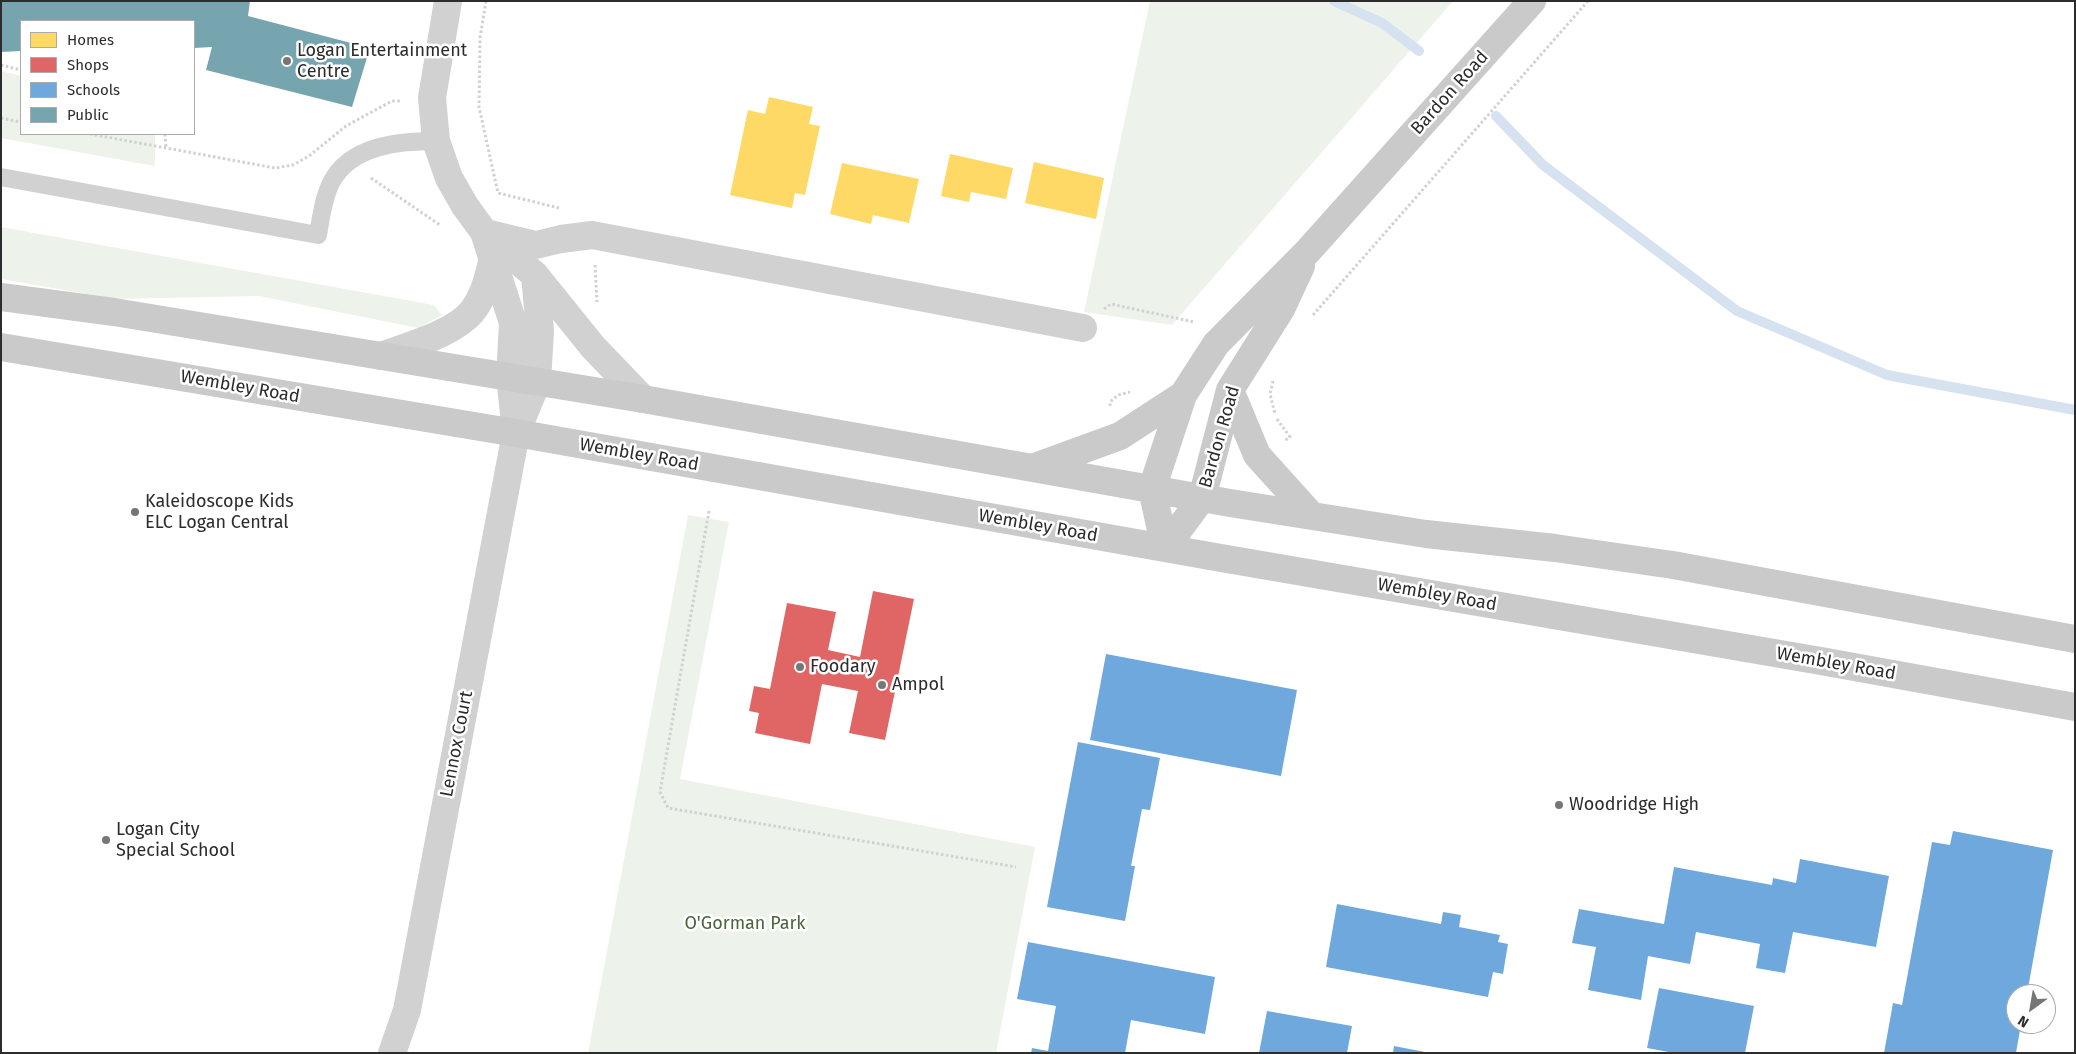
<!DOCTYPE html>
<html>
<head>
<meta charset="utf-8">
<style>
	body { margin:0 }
	#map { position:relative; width:2076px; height:1054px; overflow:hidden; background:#fff; font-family:"Fira Sans",sans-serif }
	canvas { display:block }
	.frame { position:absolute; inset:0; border:2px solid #2c2c2c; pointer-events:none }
	.legend { position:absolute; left:20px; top:20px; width:175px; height:115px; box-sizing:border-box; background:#fff; border:1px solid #ababab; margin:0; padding:6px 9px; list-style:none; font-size:15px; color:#2c2c2c }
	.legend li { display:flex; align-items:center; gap:10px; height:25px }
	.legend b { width:25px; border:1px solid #ababab }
	.north { position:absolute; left:2006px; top:984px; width:50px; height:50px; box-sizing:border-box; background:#fff; border:1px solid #ababab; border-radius:50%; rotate:212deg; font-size:14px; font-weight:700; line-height:20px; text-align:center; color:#2c2c2c }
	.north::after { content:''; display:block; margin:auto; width:18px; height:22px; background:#767676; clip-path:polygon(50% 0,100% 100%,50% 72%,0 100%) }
</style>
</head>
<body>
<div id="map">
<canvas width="2076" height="1054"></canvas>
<div class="frame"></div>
<ul class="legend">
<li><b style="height:14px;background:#ffd966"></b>Homes</li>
<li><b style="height:14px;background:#e06666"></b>Shops</li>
<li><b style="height:14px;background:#6fa8dc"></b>Schools</li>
<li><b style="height:14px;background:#76a5af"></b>Public</li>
</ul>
<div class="north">N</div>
</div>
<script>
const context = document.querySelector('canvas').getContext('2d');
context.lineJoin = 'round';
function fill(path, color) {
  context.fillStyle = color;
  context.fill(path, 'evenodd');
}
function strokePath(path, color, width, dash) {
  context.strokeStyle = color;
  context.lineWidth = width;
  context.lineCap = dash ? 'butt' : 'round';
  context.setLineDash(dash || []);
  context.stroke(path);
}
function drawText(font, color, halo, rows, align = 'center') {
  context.font = font + ' "Fira Sans",sans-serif';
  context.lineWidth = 5;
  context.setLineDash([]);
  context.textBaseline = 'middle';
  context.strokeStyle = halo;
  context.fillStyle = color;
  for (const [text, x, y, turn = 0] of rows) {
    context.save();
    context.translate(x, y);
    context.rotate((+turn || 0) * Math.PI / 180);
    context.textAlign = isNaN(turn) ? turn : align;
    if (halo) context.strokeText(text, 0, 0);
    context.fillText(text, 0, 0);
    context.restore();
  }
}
const green = new Path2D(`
	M1150,1H1453L1172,325L1084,312Z
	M1,71L21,76V134H155V166L1,138Z
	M1,227L434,305L442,315L418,328L259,296L116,299L1,279Z
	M688,515L729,522L680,779L1035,847L996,1053H588Z`);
const homes = new Path2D(`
	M769,97L813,107L809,124L820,126L805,195L795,193L792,208L730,195L748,110L765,114Z
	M950,154L1013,168L1006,199L971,192L969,202L941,196Z
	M1034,162L1104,178L1096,219L1025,203Z
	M842,163L919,179L909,223L873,215L871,224L830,214Z`);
const shops = new Path2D(`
	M873,591L914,599L885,740L849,733L858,691L822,684L810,744L755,733L759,713L749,711L754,686L770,689L787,603L836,612L828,650L860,657Z`);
const schools = new Path2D(`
	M1106,654L1297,690L1281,776L1090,740Z
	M1078,742L1160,758L1150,810L1142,809L1131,866H1135L1125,921L1047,907Z
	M1953,831L2053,850L2027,994H2016V1024H2021L2016,1053H1884L1893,1003L1902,1005L1932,842L1950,845Z
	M1800,859L1889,876L1876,947L1793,932L1785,973L1756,968L1760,944L1696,932L1690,964L1648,956L1641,1000L1588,990L1596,947L1572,943L1579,909L1664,924L1674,867L1772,885L1773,878L1796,883Z
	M1337,904L1441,924L1443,912L1461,915L1459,927L1500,935L1498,942L1508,944L1503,974L1493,972L1488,997L1326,967Z
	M1028,942L1215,977L1205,1034L1131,1020L1125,1053H1031L1032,1048L1048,1051L1056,1006L1017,999Z
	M1659,988L1754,1006L1745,1053H1674L1647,1048Z
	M1267,1011L1352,1026L1347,1053H1259Z
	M1394,1046L1425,1052V1053H1393Z`);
const public = new Path2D(`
	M1,1H250L248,16L370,48L352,107L206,70L212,47L194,48V21H21V51L1,52Z`);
const stream = new Path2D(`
	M1334,1L1382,23L1419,51
	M1496,116L1543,165L1737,311L1887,375L2075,410`);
const path = new Path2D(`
	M486,1L480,38L479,107L498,193L559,208
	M1,65L21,70
	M1,118L21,122
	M90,134L275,168L293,165L309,156L346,126L392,101H402
	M165,134L166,147
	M371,178L440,225
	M595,265L597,302
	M1104,309L1111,304L1194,322
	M1313,315L1588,1
	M1273,381L1270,394L1275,414
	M1110,406V402L1118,395L1130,392
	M1277,419L1290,437L1284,441
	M709,511L660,792L668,808L1016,867`);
const lane = new Path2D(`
	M1,177L318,235C321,218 323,199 331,183C350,145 400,141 436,141`);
const street = new Path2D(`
	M484,232L513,323L510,377L516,431
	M490,234L536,245L561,239L592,235L1083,328
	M535,275L593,347L643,399
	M381,356C408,346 457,333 474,309C485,294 488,276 493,259
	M392,1053L407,1010L516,433L537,382L540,331L535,275L484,232L465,206L449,178L436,141L432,98L448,1`);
const secondary = new Path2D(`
	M1,297L114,312L643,399L1230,503L1426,534L1555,548L1673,565L2075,639
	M1,347L516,433L1221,558L1821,661L2075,707
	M1230,390L1257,455L1312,516
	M1035,467L1120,436L1183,395
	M1165,548L1152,489L1183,395L1216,344L1308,251L1532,1
	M1165,548L1202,498L1230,390L1281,309L1301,266`);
const markers = [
	[287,61,5,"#767676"],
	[135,512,5,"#767676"],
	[800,667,5,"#767676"],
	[882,685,5,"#767676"],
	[1559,805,5,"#767676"],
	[106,840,5,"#767676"]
];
const poiNames = [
	["Logan Entertainment",297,51],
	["Centre",297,72],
	["Kaleidoscope Kids",145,502],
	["ELC Logan Central",145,523],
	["Foodary",810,667],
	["Ampol",892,685],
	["Woodridge High",1569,805],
	["Logan City",116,830],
	["Special School",116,851]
];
const streetNames = [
	["Bardon Road",1450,93,-48],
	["Wembley Road",240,387,10],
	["Bardon Road",1220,437,-74],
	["Wembley Road",639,455,10],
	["Wembley Road",1038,526,10],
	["Wembley Road",1437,595,10],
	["Wembley Road",1836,664,10],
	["Lennox Court",457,744,-79]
];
const parkNames = [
	["O'Gorman Park",745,924]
];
fill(green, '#edf3ea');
fill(homes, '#ffd966');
fill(shops, '#e06666');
fill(schools, '#6fa8dc');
fill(public, '#76a5af');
strokePath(stream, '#d6e2f0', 10);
strokePath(path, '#d1d1d1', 3, [2.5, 2.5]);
strokePath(lane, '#d1d1d1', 18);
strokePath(street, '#d1d1d1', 28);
strokePath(secondary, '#cacaca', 28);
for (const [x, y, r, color] of markers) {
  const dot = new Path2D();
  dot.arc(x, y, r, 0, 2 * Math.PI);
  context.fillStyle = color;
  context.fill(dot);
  strokePath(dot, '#fff', 2);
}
drawText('18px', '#2c2c2c', '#fff', poiNames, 'left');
drawText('18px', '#2c2c2c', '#fff', streetNames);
drawText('18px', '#48663a', '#fff', parkNames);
</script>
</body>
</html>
